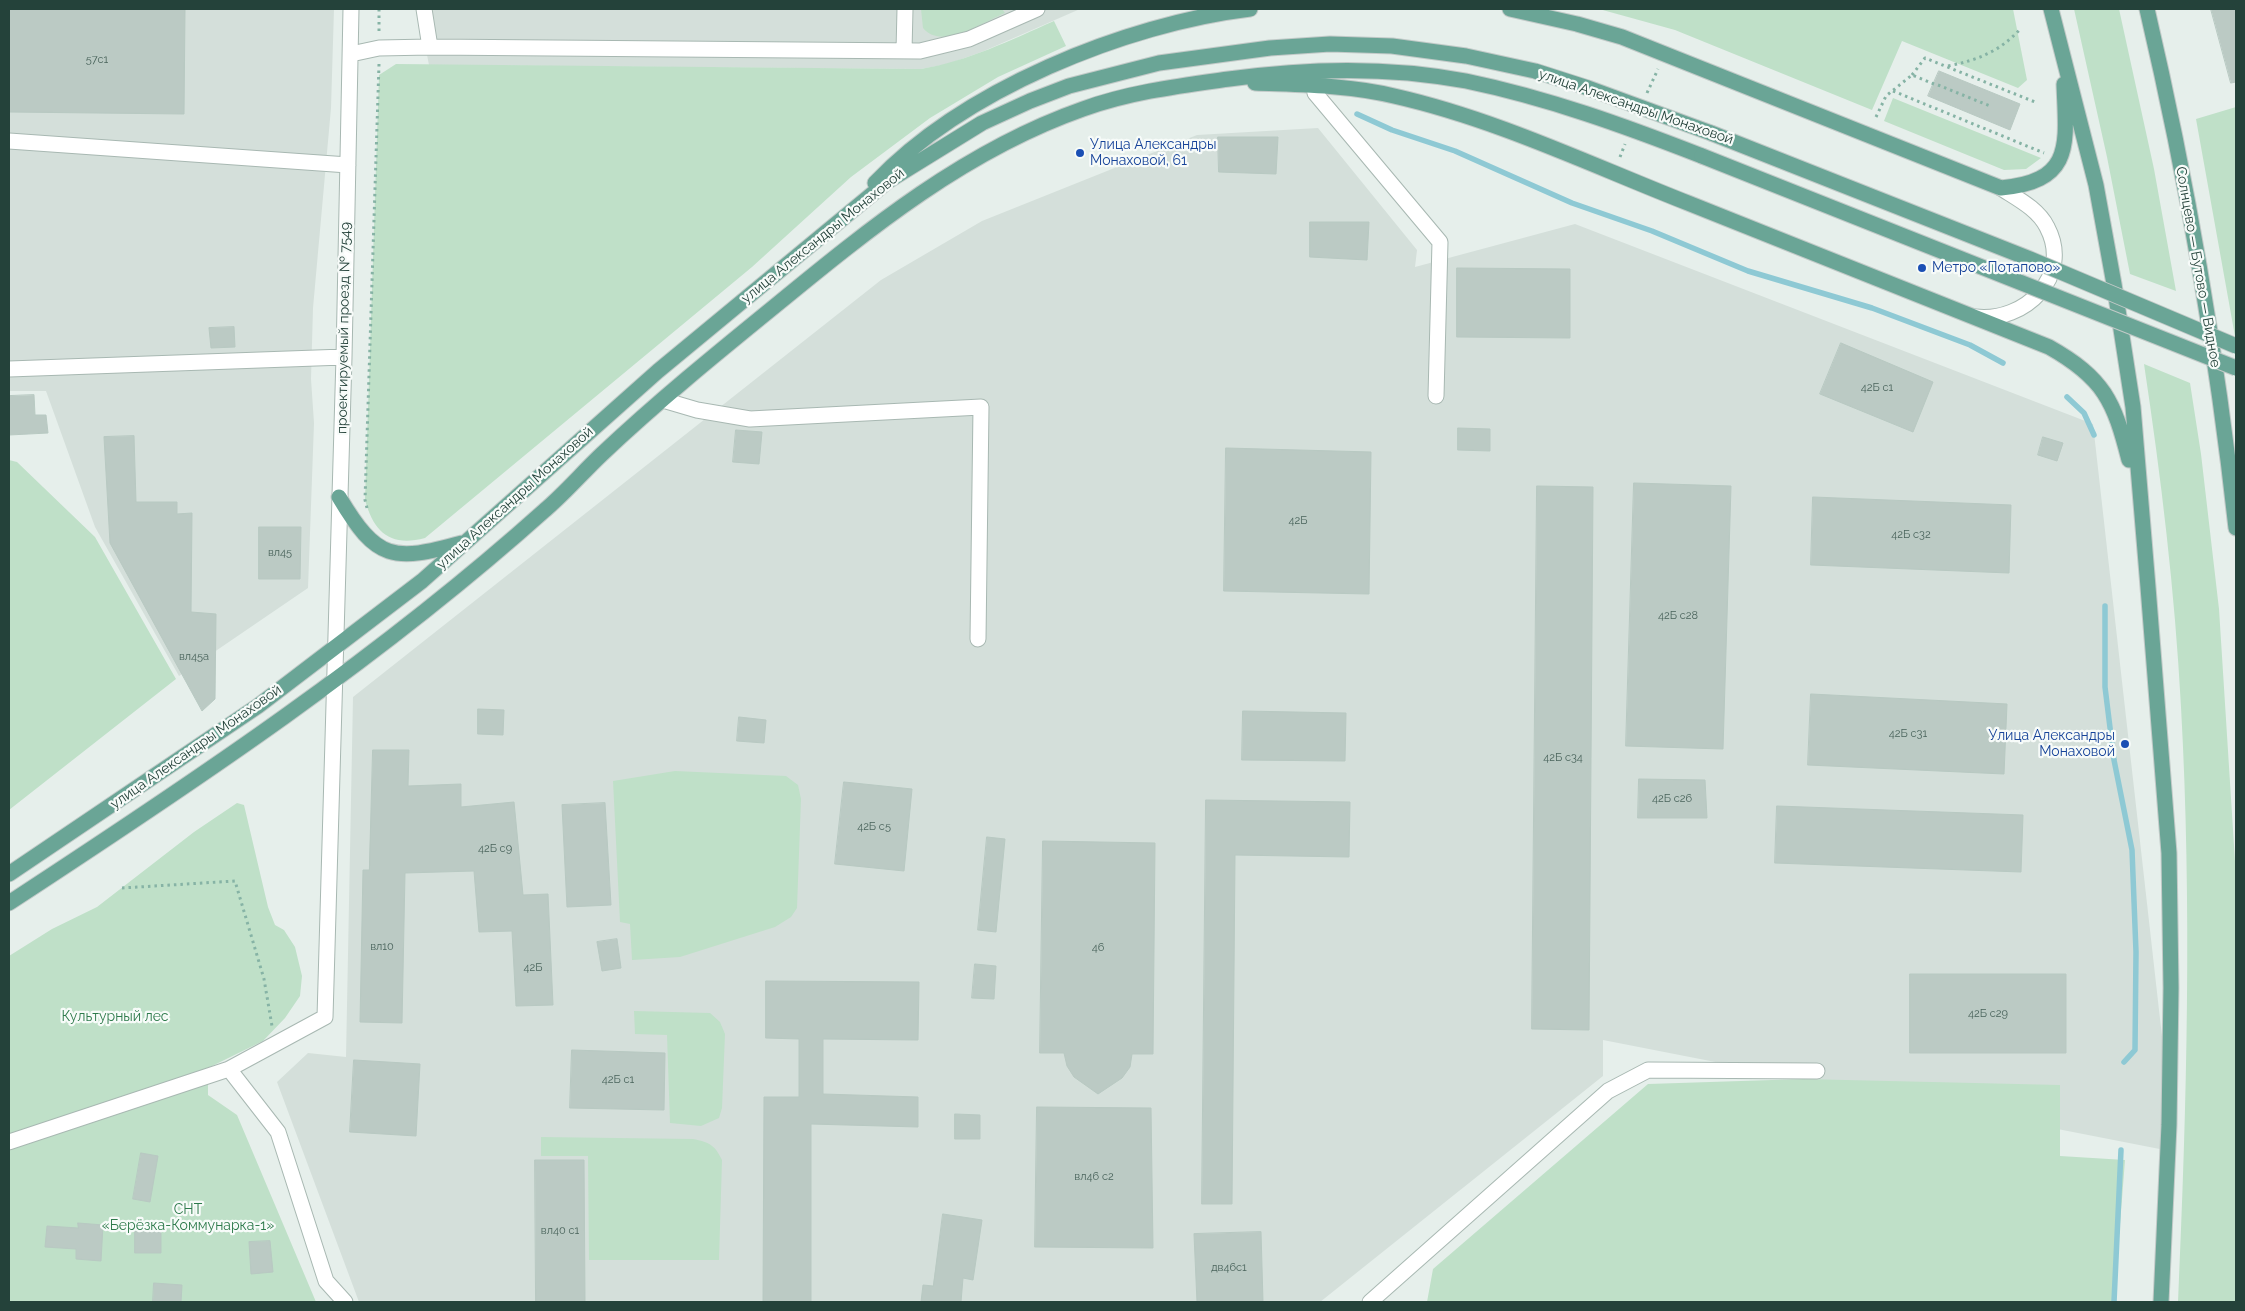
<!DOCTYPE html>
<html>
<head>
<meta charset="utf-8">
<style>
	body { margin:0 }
	#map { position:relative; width:2245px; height:1311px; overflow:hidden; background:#e6efeb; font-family:Raleway,sans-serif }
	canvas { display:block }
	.frame { position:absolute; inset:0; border:10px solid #24423a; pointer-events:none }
</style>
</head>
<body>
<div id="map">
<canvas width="2245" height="1311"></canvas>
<div class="frame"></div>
</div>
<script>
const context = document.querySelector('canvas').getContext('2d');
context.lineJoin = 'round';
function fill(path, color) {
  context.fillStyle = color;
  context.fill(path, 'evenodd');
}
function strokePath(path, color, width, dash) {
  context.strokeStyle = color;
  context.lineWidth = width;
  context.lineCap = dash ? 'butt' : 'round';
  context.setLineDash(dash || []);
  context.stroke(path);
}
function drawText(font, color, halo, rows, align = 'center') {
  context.font = font + ' Raleway,sans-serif';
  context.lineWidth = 4.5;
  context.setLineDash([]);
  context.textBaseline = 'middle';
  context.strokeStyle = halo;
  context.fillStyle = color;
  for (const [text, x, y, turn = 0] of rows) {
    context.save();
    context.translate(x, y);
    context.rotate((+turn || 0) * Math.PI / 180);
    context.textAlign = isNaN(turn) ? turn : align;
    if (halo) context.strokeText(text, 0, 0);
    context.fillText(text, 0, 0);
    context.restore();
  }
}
const built = new Path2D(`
	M9,9H334L331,108L313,308L311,379L314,423L308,588L179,676L95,527L46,391H9Z
	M418,9H1080L984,51L948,64L921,69L429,65Z
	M1318,128L1417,250L1415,267L1575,224L2093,424L2175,1152L1603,1040V1076L1320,1302H359L277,1082L308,1053L346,1057L353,697L881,280L982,221L1197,135Z`);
const green = new Path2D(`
	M921,9H1002L1005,13C983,22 942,51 923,28Z
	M1599,9H2013L2027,80L2018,88L1902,41L1872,110L1675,30Z
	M2074,9H2119L2154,169L2176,291L2130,274L2107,157Z
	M1054,21L1066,46L998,77L930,118L851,177L752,267L425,538C391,547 374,533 365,500L379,75L396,64L921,69C968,61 1011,40 1054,21Z
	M1893,98L2041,158L2026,169L2004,170L1884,121Z
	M2236,107V342L2196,119Z
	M2144,364L2190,383L2201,454L2219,609L2236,877V1302H2178C2187,1104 2192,905 2181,707C2175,592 2161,477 2144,364Z
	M9,460L17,462L95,537L176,679L9,810Z
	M675,771L786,776L798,785L801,799L797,908L791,917L775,927L680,957L632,960L630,924L620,922L613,781Z
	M237,803L244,805L268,907L275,925L284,930L295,947L302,976L300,996L285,1018L263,1041L208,1068V1095L237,1115L316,1302H9V956L52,929L97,907L194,832Z
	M634,1011L710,1013L720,1022L725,1034L722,1108L719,1118L701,1126L670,1123L667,1035L635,1034Z
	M1803,1079L2060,1085V1156L2125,1160L2114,1302H1427L1433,1269L1648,1084Z
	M541,1137L693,1139C709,1142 715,1145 722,1160L719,1260H589L588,1156H541Z`);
const stream = new Path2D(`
	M1357,114L1392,130L1455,151L1572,203L1652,231L1748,271L1872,308L1970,345L2003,363
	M2067,397L2084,413L2094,435
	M2105,606V687L2114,760L2132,850L2136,952L2135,1050L2124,1062
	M2114,1302L2121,1150`);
const building = new Path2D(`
	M9,9H185L184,114L9,112Z
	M2211,9H2236V82L2231,83Z
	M1939,71L2020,104L2010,130L1928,96Z
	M1218,137H1278L1276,174L1219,172Z
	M1310,222H1369L1367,260L1310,257Z
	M1457,268L1570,269V338L1457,337Z
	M234,327L235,347L211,348L209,328Z
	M1841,343L1933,382L1913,432L1820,394Z
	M34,395L35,415H46L48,433L9,435V396Z
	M1458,428L1490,429V451L1458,450Z
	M736,430L762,432L759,464L733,462Z
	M134,436L136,502H177V514L192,513L191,612L216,614L215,699L202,711L110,543L104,437Z
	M2043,437L2063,443L2057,461L2038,455Z
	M1226,448L1371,452L1369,594L1224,591Z
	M1634,483L1731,486L1723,749L1626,746Z
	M1537,486L1593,487L1589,1030L1532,1029Z
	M1813,497L2011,505L2009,573L1811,565Z
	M259,527H301L300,579H259Z
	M1811,694L2007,704L2004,774L1808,765Z
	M478,709L504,710L503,735L478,734Z
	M1243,711L1346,713L1345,761L1242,760Z
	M739,717L766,720L764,743L737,741Z
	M373,750H409L408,786L461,784V807L514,802L523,895L548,894L553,1005L516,1006L512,931L479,932L474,871L405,873L402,1023L360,1022L363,870H369Z
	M1639,779L1705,780L1707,818H1638Z
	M844,782L912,789L904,871L835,864Z
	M1206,800L1350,802L1349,857L1235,855L1232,1204H1202Z
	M605,803L611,905L567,907L562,805Z
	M1777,806L2023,815L2021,872L1775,863Z
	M987,837L1005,839L996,932L978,930Z
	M1043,841L1155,843L1153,1054H1132L1130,1067L1122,1078L1098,1094L1074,1077L1067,1066L1064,1053H1040Z
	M617,939L621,968L602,971L597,942Z
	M975,964L996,966L994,999L972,998Z
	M1910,974H2066V1053H1910Z
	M766,981L919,982L918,1040L823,1039V1094L918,1097V1127L811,1124V1302H763L764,1097H799V1039L766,1038Z
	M572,1050L665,1053L664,1110L570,1108Z
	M354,1060L420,1064L416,1136L350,1132Z
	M1037,1107L1151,1108L1153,1248L1035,1247Z
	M955,1114L980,1115V1139H955Z
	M141,1153L158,1156L150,1202L133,1199Z
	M535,1160H584L585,1302H536Z
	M943,1214L982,1220L973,1280L963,1278L961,1302H921L923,1285L933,1286Z
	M78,1223L103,1225L101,1261L76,1259V1249L45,1247L47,1226L78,1228Z
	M135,1231L161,1232V1253H135Z
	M1261,1232L1263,1302H1197L1194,1234Z
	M270,1241L273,1272L251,1274L249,1242Z
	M154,1283L182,1285L181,1302H153Z`);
const path = new Path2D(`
	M379,9V33
	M1948,66C1978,60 2001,51 2021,28
	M1912,75L1925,58L2035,102
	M1938,85L1990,106
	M1893,91L2044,153
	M1647,93L1658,69
	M1876,117L1886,96L1912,75L1934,84
	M1620,157L1625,144
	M367,508L365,500L379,64
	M122,888L235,881L264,979L272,1026`);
const minor = new Path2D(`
	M424,9L430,47
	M904,51L905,9
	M351,54L379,48L430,47L920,51L969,39L1037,9
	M1313,74L1315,93L1440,242L1436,396
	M9,141L348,165
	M1975,317C2025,323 2073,276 2047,227C2038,209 2018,199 2001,188
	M9,369L344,357
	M663,400L697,410L750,419L981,407L978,639
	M229,1069L278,1132L326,1281L345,1302
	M9,1142L229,1069L325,1017L344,357L351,9
	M1370,1302L1608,1091L1648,1070L1817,1071`);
const major = new Path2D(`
	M1510,9L1577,24L1622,37L2001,188C2075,181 2066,143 2064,84
	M2051,9L2096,185L2114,284L2133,407L2148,587L2169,853L2171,988L2169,1125L2161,1302
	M2147,9C2187,180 2217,354 2236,528
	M1255,83C1301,85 1349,85 1394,96C1496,119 1591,165 1688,203C1808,251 1929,299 2049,347C2104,378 2114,401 2129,460
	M875,183C963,90 1125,24 1250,9
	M339,497C377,561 393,562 462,543
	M9,874L258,706L422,581L658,371L888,181L982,123L1030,101L1069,86L1159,63L1270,48L1330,44L1392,46L1466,56L1535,71L1588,88L1711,133
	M9,903C194,782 380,658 545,510C565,493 582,473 602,454C657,402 716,354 775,306C870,228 966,150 1083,109C1130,92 1179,86 1229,79C1308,68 1387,66 1466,81C1548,98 1625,126 1702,156`);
const majorBridge = new Path2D(`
	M1711,133L2030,259L2236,346
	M1702,156L2236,368`);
const markers = [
	[1080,153,5,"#1a4fb4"],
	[1922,268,5,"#1a4fb4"],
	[2125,744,5,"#1a4fb4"]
];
const numberNames = [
	["57с1",97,60],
	["42Б с1",1877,388],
	["42Б",1298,521],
	["42Б с32",1911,535],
	["вл45",280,553],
	["42Б с28",1678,616],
	["вл45а",194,657],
	["42Б с31",1908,734],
	["42Б с34",1563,758],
	["42Б с26",1672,799],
	["42Б с5",874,827],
	["42Б c9",495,849],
	["вл10",382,947],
	["46",1098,948],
	["42Б",533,968],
	["42Б с29",1988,1014],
	["42Б с1",618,1080],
	["вл46 с2",1094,1177],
	["вл40 с1",560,1231],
	["дв46с1",1229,1268]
];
const streetNames = [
	["улица Александры Монаховой",1636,107,19],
	["улица Александры Монаховой",823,236,-39],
	["Солнцево — Бутово — Видное",2198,267,80],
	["проектируемый проезд № 7549",344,328,-89],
	["улица Александры Монаховой",515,498,-42],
	["улица Александры Монаховой",196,747,-35]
];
const transitNames = [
	["Улица Александры",1090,145],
	["Монаховой, 61",1090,161],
	["Метро «Потапово»",1932,268],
	["Улица Александры",2115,736,"right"],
	["Монаховой",2115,752,"right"]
];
const parkNames = [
	["Культурный лес",115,1017],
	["СНТ",188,1210],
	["«Берёзка-Коммунарка-1»",188,1226]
];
fill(built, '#d4dfda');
fill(green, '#bfe0c8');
strokePath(stream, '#8ec9d4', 5.5);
fill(building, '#bbcac4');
strokePath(building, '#b8c9c2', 1);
strokePath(minor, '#a8b8b2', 17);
strokePath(major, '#c2cac8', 17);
strokePath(path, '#86b3a5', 3, [2.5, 4]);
strokePath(minor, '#fff', 15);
strokePath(major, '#6aa596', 15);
strokePath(majorBridge, '#c2cac8', 17, []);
strokePath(majorBridge, '#6aa596', 15);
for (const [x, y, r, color] of markers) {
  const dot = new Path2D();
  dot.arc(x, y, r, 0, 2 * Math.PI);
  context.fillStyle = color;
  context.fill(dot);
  strokePath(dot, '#f7fbf9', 2);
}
drawText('11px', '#4a645c', null, numberNames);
drawText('14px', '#24423a', '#f7fbf9', streetNames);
drawText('14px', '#164399', '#f7fbf9', transitNames, 'left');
drawText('14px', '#2d7a4b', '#f7fbf9', parkNames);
</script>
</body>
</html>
